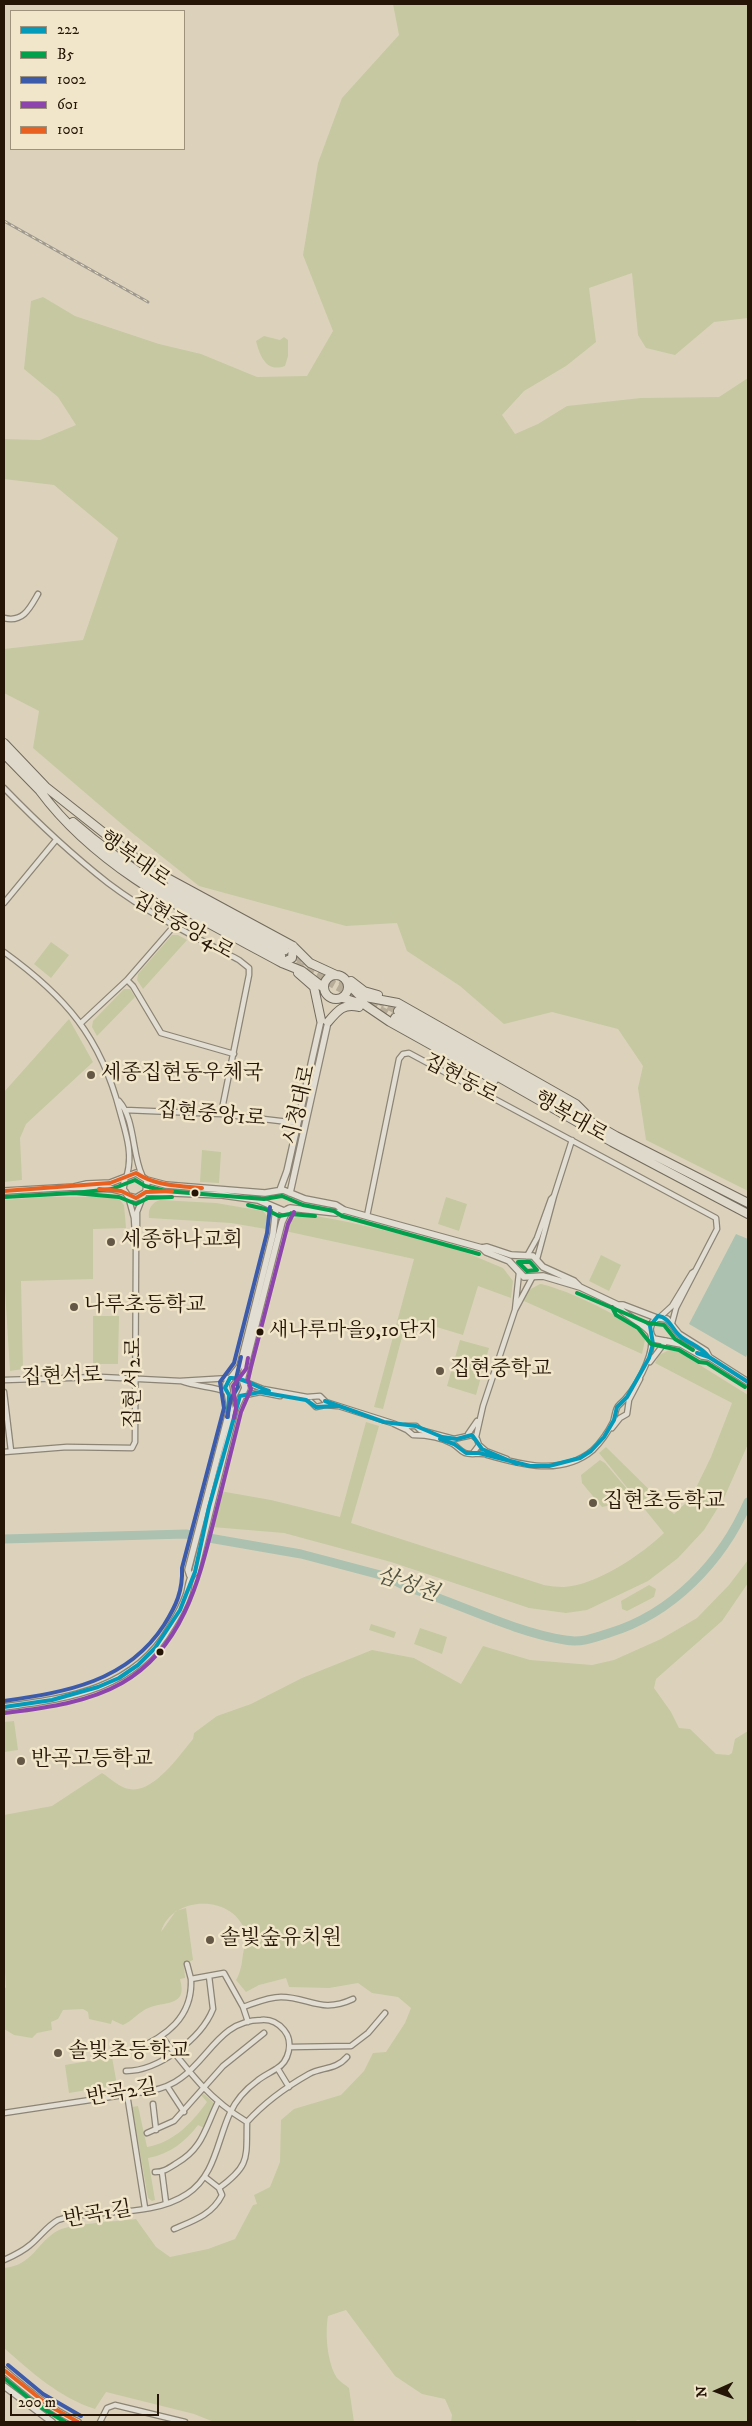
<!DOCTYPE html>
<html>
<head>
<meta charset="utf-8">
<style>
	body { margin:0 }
	#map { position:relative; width:752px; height:2426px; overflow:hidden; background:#dcd2bb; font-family:"IM FELL DW Pica",serif }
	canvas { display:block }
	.frame { position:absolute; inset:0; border:5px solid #241507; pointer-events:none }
	.legend { position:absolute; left:10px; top:10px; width:175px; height:140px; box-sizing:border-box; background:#f1e6ca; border:1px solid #9f927c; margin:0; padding:6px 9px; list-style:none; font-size:15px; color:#241507 }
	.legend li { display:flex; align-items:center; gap:10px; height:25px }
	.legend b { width:25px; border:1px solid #9f927c }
	.north { position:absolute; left:692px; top:2366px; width:50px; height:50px; -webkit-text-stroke:4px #f1e6ca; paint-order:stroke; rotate:268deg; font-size:14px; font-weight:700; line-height:20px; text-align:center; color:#241507 }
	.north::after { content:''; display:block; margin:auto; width:18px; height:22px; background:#241507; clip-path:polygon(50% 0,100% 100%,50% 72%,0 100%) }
	.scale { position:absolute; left:10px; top:2394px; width:149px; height:22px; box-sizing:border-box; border:2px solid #241507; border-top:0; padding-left:6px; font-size:15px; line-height:18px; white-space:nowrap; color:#241507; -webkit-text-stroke:4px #f1e6ca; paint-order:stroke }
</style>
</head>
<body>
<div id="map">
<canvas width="752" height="2426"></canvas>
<div class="frame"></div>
<ul class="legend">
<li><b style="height:6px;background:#049aba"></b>222</li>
<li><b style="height:6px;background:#029f4d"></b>B5</li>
<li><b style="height:6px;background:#3d5bab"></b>1002</li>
<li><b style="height:6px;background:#8e44ad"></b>601</li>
<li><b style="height:6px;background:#e86121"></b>1001</li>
</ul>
<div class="north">N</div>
<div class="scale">200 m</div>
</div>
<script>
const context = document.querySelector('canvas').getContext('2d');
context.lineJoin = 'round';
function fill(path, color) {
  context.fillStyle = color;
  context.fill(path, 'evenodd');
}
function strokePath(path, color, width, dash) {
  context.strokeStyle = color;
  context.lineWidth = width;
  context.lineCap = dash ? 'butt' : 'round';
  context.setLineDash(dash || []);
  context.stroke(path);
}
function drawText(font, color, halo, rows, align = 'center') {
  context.font = font + ' "IM FELL DW Pica","Noto Serif KR",serif';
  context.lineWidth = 5;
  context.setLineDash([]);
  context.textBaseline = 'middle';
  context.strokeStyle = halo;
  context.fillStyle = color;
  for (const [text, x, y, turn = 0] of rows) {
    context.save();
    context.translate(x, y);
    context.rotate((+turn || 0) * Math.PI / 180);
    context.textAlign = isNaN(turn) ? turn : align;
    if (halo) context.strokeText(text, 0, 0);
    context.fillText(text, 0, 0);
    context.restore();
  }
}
const green = new Path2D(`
	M393,4H748V318L714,322L675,355L646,348L638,335L632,273L589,288L596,342L566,366L524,391L502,415L515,434L538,424L567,406L641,398L719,397L748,378V1191L646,1140L638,1088L643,1066L618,1029L552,1012L504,1024L460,986L407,951L397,923L346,926L199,886L131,832L33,748L39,711L4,693V649L83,640L118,538L54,485L4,479V439L40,440L76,425L58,397L24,369L31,301L43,297L75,316L159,344L201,354L257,377L307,376L333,331L303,255L318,163L342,98L399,35Z
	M264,336L280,340L284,337L288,340V356L285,366C266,373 260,356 256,341Z
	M172,935H178L187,940L143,989L137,980L138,974Z
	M51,942L69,955L51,978L34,964Z
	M124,989H130L135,997L97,1036L92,1027L93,1021Z
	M69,1019L93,1062L26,1124L20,1138L22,1180L4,1182V1092Z
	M202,1150L221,1152L219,1183L200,1182Z
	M45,1197H110L119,1199L124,1205L126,1228L93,1229V1279L21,1281L23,1369L10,1371L4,1274V1200Z
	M446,1197L467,1204L459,1231L438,1224Z
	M160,1200L216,1203L263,1211L267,1216L266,1229L231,1223L149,1218C148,1209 151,1203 160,1200Z
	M306,1214L348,1222L422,1239L467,1253L503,1268L513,1281L511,1298L478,1286L463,1335L407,1318L383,1409L374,1407L414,1259L285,1231L291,1219Z
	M601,1255L621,1265L609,1291L589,1281Z
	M540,1284C561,1287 637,1321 645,1340L642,1354L524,1301L527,1291Z
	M93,1316H119L118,1364H93Z
	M460,1340L489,1348L476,1395L447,1386Z
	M669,1350L679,1352L748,1395V1444L724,1498L704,1530L678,1558L648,1581L587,1610L566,1613L529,1608L391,1562L284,1533L212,1527L220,1491L271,1500L340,1517L366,1422L379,1426L351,1523L544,1585C550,1586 557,1587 564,1587C597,1585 641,1555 664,1533L599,1453L606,1447L674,1514L691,1498L711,1457L732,1403L655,1363L659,1355Z
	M600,1460L605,1463L627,1489L607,1506L602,1507L582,1483L581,1475Z
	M748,1560V1583L722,1621L656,1679L654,1688L671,1712L679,1728L690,1729L716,1754L729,1755L732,1753L735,1739L748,1731V2422H644L638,2420L633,2422H451L452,2415L445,2399L422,2394L395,2376L346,2310L328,2316C325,2334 327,2362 337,2378C340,2382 346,2385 349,2388L354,2422H214L194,2414L106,2392L95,2409C60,2398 31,2372 4,2348V2268C34,2265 36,2242 59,2230C70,2224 120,2221 136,2219L156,2247L170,2257L208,2249L235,2239L253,2205L257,2204L254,2195L270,2187L280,2162L281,2120L294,2109L341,2095L364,2071L373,2053L386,2052L405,2023L411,2008L398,1997L372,1993L358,1983L329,1988L289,1987L286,1978L259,1985L246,1992L236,1980C241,1972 242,1962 243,1954C244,1948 247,1940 246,1935C237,1894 172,1894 161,1932L176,1911L186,1908L193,1960L184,1964L185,1978L180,1979C188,2008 165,2000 146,2009C138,2013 132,2021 123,2025L112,2020L111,2024L89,2019L88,2012L83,2009L63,2010L58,2019L51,2022L52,2030L37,2033L32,2038L14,2035L4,2029V1990L6,1987L4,1958V1815L52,1806L102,1773C110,1778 120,1788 129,1789C153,1794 179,1756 193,1739L194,1733L217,1716L251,1704L302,1678L372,1650L414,1658L461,1684L483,1646L530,1660L592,1665L614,1660L661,1639L697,1618L729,1585Z
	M649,1585L656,1589L654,1597L627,1611L622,1609L621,1601Z
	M371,1624L396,1632L394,1638L369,1630Z
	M420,1628L447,1637L442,1654L414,1644Z
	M14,1721L18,1750L4,1752V1722Z
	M112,2057L117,2085L69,2093L65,2065Z
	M204,2094L215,2104L204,2128L198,2125C185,2142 170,2154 148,2158L155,2200L152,2201L148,2198L132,2107L138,2106L147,2147C174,2142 191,2124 207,2102L201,2095Z`);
const water = new Path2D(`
	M736,1234L748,1239V1352L746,1357L689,1324Z`);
const river = new Path2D(`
	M4,1539L186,1534L301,1554L388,1577L407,1587C458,1603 514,1632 565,1640C581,1643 594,1638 609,1633C672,1614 722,1562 748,1502`);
const trunkTunnel = new Path2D(`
	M285,950L309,963
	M285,958L395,1018
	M330,974L353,987
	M378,1000L398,1011`);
const minor = new Path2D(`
	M4,618C23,623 30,608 38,594
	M4,788C37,822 71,854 108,883C149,914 195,937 239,960L249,968V975L221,1114
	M4,903L56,840
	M4,952C65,996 101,1037 120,1112C126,1134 133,1153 127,1175
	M127,980L133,986L161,1033L234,1054
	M81,1023L127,980L174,926
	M119,1101C135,1119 132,1154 142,1175
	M125,1110L221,1114L297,1123
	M554,1196L572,1140
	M367,1216L399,1059L403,1054L409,1053L716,1218L717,1229L676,1308L672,1323
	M137,1234V1212L144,1194
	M527,1256L537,1238L551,1199L554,1196L537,1259
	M519,1273L515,1310L532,1278
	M659,1318L672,1306L692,1273L695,1271
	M650,1362L666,1341
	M4,1380L101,1377L180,1381L230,1378
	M181,1381C197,1387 212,1386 227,1392
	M243,1381L263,1389L307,1397L320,1396L326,1402L395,1424
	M4,1392L11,1451
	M241,1396L260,1392L280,1396
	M311,1402L316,1407L325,1405L337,1406
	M394,1424L407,1430L413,1435C425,1435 441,1437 453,1444C457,1446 460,1451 465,1453C470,1455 478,1453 484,1454C519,1464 561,1477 593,1450C601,1442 608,1432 613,1422C615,1417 615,1408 619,1405C634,1392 655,1356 651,1335
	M405,1426H416L420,1430L454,1439L472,1435L477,1439L479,1445L473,1453
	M612,1428L620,1418L627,1414L629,1400L640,1379
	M468,1434L477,1421
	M476,1437L483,1406L515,1310
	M479,1445L486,1451L507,1459
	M4,1452L67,1447L132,1448L135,1442L136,1250L134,1218L128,1196
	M187,1964L191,1979
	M243,2007C255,2003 268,1997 281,1997C309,1997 321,2014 353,1999
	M162,2037C189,2072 209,2099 247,2122C246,2157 251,2165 219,2188
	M291,2047L351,2046L368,2033L385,2013
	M134,2050C166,2037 193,2017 191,1979L224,1973L243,2007L248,2022
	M278,2069L289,2087
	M126,2071C158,2071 201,2039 213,2009L209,1976
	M167,2086L184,2112
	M127,2094L145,2208
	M153,2104L156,2130
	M4,2113L150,2091C160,2089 172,2085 181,2078C209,2058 221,2020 261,2020C271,2019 278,2023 284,2030C294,2042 289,2062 276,2069C270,2073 263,2076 257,2081C246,2089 236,2100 230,2113C217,2141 215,2176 187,2194C160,2212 123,2211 92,2214C81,2215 68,2216 58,2220C47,2226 39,2238 30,2245C22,2252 13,2256 4,2260
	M247,2122C265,2102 286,2087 309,2074C322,2067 336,2070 347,2057
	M147,2133L174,2121L223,2066L264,2033
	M155,2172C164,2172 169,2168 177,2163C203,2148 205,2128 218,2102
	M162,2172L166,2203
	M174,2229C193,2221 212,2215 222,2195L219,2188L205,2177
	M100,2422L107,2408L115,2405L185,2422`);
const tertiary = new Path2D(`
	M147,1180L166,1185L265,1193L283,1190L305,1199L336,1205L344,1210L482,1248L487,1247L511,1255L533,1256L543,1267L574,1281L580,1287L543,1276L524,1277L509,1261L486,1252L482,1248
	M74,1187L87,1184L110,1183L136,1173L147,1180L146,1192L136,1198L128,1196L123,1189L125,1178
	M280,1190L287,1171L321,1020
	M4,1191L74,1187L113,1189L125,1192
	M146,1192L222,1195L258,1200L284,1211L290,1208L336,1213L344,1210
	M290,1193L328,1022
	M580,1287L618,1305H623L657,1318
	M618,1305C621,1314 642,1322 650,1332
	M709,1357L706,1351L679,1334L667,1319L657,1318C649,1324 648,1332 654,1339L681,1344L702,1356L709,1357L748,1382
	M242,1380L282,1222L288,1209
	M190,1576L188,1570L230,1408L226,1384L240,1366L273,1234L276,1208
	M4,1707C69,1698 134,1690 170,1627C177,1616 183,1605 187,1593C189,1584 189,1578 195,1572L235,1410L245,1388L242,1379L232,1377
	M4,2370C27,2390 50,2409 78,2422
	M4,2386L52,2422`);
const trunk = new Path2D(`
	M4,743L45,786
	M4,754L43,794
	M42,784L147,867L293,946L310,963L336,975
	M40,791C100,872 196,916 282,963L302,971L324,988
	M73,822C136,877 208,915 281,956
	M171,886L285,950
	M282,963L292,958L293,946
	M298,973L314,987L321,1020
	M324 987a12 12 0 1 1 24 0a12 12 0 1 1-24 0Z
	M351,981L364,991L378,995
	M348,984L360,996L398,1003L576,1104L585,1113
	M343,998L365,1005L390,1022L494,1080
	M398,1011L616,1136L748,1203
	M395,1018L612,1142L748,1214
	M328,1022C338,1010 344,1003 359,1007`);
const rail = new Path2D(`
	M4,221L148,302`);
const bus1 = new Path2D(`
	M697,1353L709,1357L748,1382
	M325,1401L384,1422L416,1426L442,1437L457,1439L472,1435L482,1449L517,1464
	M228,1417L229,1395L225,1388L230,1378C243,1377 256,1387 269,1391
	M440,1439L454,1444L466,1453H479L530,1466H549L580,1458L591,1451L604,1437L614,1420L617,1407L627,1397L649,1358L653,1344L650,1326L658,1316C669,1317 672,1329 679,1335C689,1344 701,1346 709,1357
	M4,1707L52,1700L98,1687L119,1678L138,1665L155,1648L180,1610L195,1572L209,1507L240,1396L260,1392L306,1400L316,1407L337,1406`);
const bus2 = new Path2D(`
	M75,1193L112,1189L135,1180L145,1186L165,1191L264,1199L282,1196L303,1205L334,1211L342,1216L479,1254
	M4,1197L74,1193L119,1197L136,1204L148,1198L172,1197
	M248,1205L265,1209L279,1216L290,1214L315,1216
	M518,1262H530L537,1270L527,1271Z
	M577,1293L648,1323L664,1325L675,1339L693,1350
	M612,1307L616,1315L638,1328L651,1344L679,1350L699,1362L707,1363L745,1387
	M4,2378L36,2404L65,2422`);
const bus3 = new Path2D(`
	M227,1417L231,1399L238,1387L236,1379L241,1357
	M4,1701C66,1692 127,1682 164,1625C176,1606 183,1591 182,1568L224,1408L220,1382L234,1363L267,1233L270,1207
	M8,2365L43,2394L81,2416`);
const bus4 = new Path2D(`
	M234,1418L236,1408L233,1386L246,1369L248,1358
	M5,1713C44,1708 87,1703 122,1683C185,1647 200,1576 216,1512C224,1479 233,1445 241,1412L251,1389L248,1380L251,1367L288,1224L294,1212`);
const bus5 = new Path2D(`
	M99,1189L121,1191L136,1198L146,1192L172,1191
	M4,1191L110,1183L136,1173C156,1186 179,1186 202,1188
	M4,2370L48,2405L78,2422`);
const markers = [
	[91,1075,5,"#645746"],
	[195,1193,4.5,"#241507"],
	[111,1242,5,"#645746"],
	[74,1307,5,"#645746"],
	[260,1332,4.5,"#241507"],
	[440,1371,5,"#645746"],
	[593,1503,5,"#645746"],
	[160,1652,4.5,"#241507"],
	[21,1761,5,"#645746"],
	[210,1940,5,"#645746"],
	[58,2053,5,"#645746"]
];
const busNames = [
	["새나루마을9,10단지",269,1332]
];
const streetNames = [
	["행복대로",134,860,35],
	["집현중앙4로",182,927,30],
	["집현동로",460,1080,28],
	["시청대로",301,1105,-77],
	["집현중앙1로",211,1116,5],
	["행복대로",570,1118,30],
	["집현서로",62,1378,-2],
	["집현서2로",135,1383,-89],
	["반곡2길",122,2094,-10],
	["반곡1길",98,2216,-10]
];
const poiNames = [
	["세종집현동우체국",101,1075],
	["세종하나교회",121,1242],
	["나루초등학교",84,1307],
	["집현중학교",450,1371],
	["집현초등학교",603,1503],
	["반곡고등학교",31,1761],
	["솔빛숲유치원",220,1940],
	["솔빛초등학교",68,2053]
];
const waterNames = [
	["삼성천",407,1586,19]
];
fill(green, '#c6c8a1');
fill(water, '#acc1b0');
strokePath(river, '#acc1b0', 9);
strokePath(trunkTunnel, '#b7ac97', 8, [8, 4]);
strokePath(minor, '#8c8475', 7);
strokePath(tertiary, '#8c8475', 8);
strokePath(trunk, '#726a5d', 10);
strokePath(minor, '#e3ded3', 4.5);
strokePath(tertiary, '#e3ded3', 5.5);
strokePath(trunk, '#ded9cb', 8);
strokePath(rail, '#9f998f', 3);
strokePath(rail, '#f1e6ca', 1, [4]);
strokePath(bus1, '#049aba', 4);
strokePath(bus2, '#029f4d', 4);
strokePath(bus3, '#3d5bab', 4);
strokePath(bus4, '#8e44ad', 4);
strokePath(bus5, '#e86121', 4);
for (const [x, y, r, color] of markers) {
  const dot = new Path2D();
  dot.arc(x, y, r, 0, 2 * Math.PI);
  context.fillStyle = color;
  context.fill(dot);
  strokePath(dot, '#f1e6ca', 2);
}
drawText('20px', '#241507', '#f1e6ca', busNames, 'left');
drawText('21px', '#241507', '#f1e6ca', streetNames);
drawText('21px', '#241507', '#f1e6ca', poiNames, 'left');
drawText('italic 22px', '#4d4f40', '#f1e6ca', waterNames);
</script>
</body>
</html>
